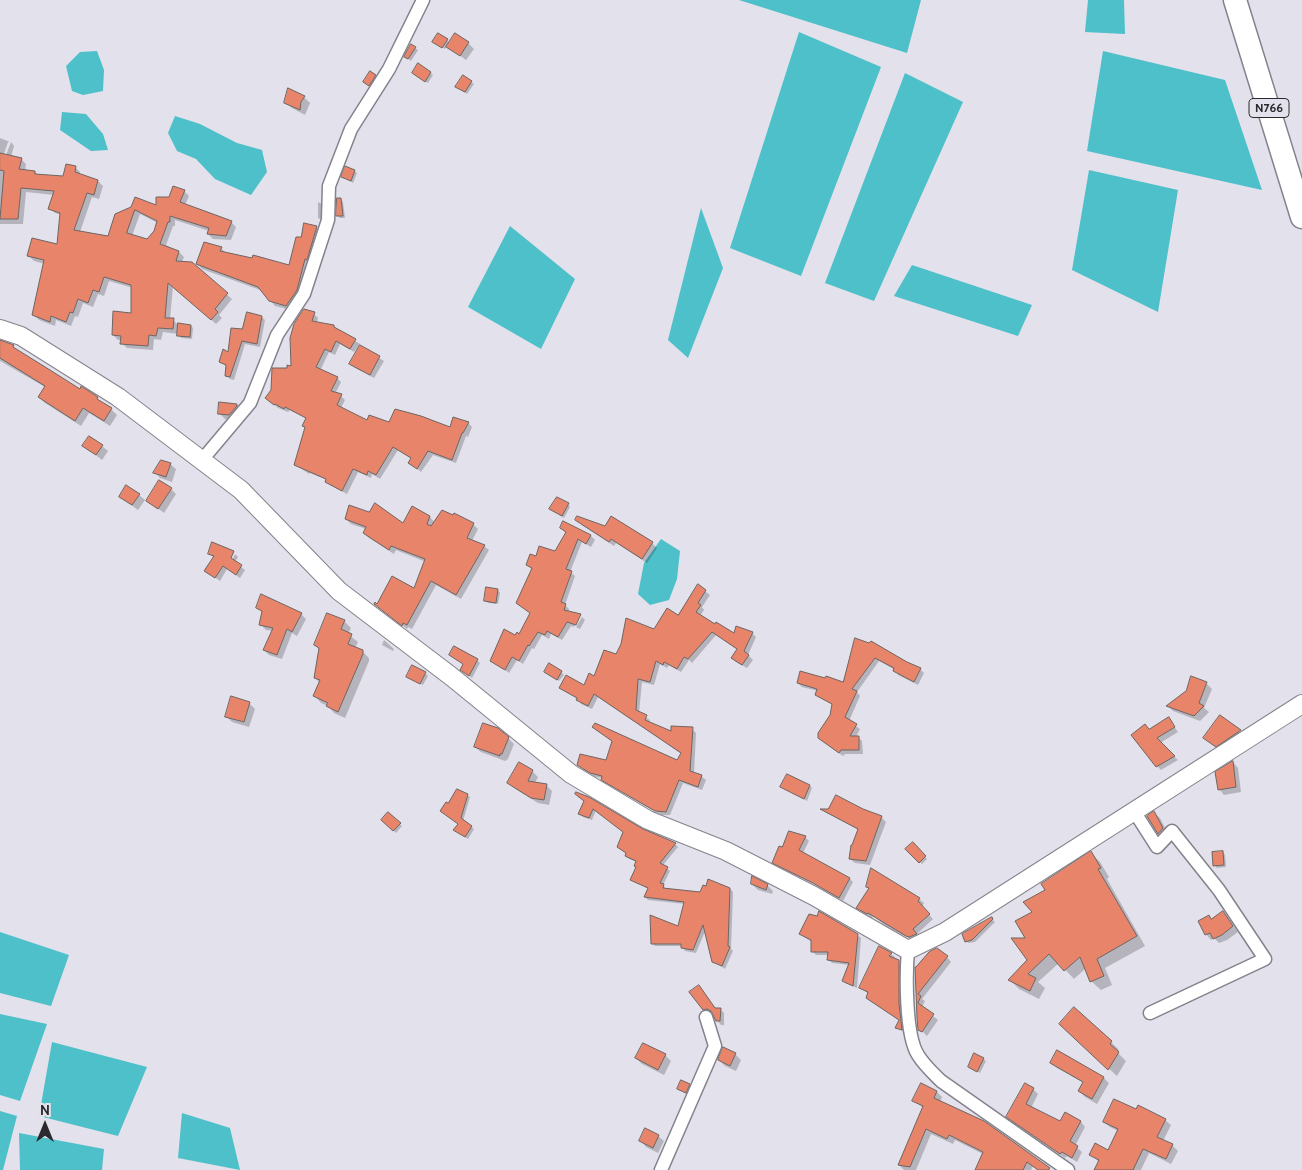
<!DOCTYPE html>
<html>
<head>
<meta charset="utf-8">
<style>
	body { margin:0 }
	#map { position:relative; width:1302px; height:1170px; overflow:hidden; background:#e3e1eb; font-family:Cabin,sans-serif }
	canvas { display:block }
	.north { position:absolute; left:20px; top:1100px; width:50px; height:50px; -webkit-text-stroke:4px #e3e1eb; paint-order:stroke; rotate:0deg; font-size:14px; font-weight:700; line-height:20px; text-align:center; color:#2a292d }
	.north::after { content:''; display:block; margin:auto; width:18px; height:22px; background:#2a292d; clip-path:polygon(50% 0,100% 100%,50% 72%,0 100%) }
</style>
</head>
<body>
<div id="map">
<canvas width="1302" height="1170"></canvas>
<div class="north">N</div>
</div>
<script>
const context = document.querySelector('canvas').getContext('2d');
context.lineJoin = 'round';
function fill(path, color) {
  context.fillStyle = color;
  context.fill(path, 'evenodd');
}
function strokePath(path, color, width, dash) {
  context.strokeStyle = color;
  context.lineWidth = width;
  context.lineCap = dash ? 'butt' : 'round';
  context.setLineDash(dash || []);
  context.stroke(path);
}
function drawText(font, color, halo, rows, align = 'center') {
  context.font = font + ' Cabin,sans-serif';
  context.lineWidth = 4.5;
  context.setLineDash([]);
  context.textBaseline = 'middle';
  context.strokeStyle = halo;
  context.fillStyle = color;
  for (const [text, x, y, turn = 0] of rows) {
    context.save();
    context.translate(x, y);
    context.rotate((+turn || 0) * Math.PI / 180);
    context.textAlign = isNaN(turn) ? turn : align;
    if (halo) context.strokeText(text, 0, 0);
    context.fillText(text, 0, 0);
    context.restore();
  }
}
const water = new Path2D(`
	M739,0H921L907,53Z
	M1088,0H1124L1125,34L1085,32Z
	M799,32L881,67L801,276L730,248Z
	M97,51L104,70L103,91L83,95L72,91L66,66L80,52Z
	M1103,51L1225,80L1262,190L1087,151Z
	M905,73L963,102L874,301L825,283Z
	M62,112L86,114L103,134L108,150L91,151L60,130Z
	M175,116L200,124L237,143L262,150L267,172L251,195L215,179L196,159L177,151L168,133Z
	M1089,170L1178,190L1158,312L1072,270Z
	M701,208L723,268L688,358L668,340Z
	M510,226L575,279L541,349L468,307Z
	M912,265L1032,305L1018,336L894,296Z
	M661,539L680,551L677,579L669,600L650,605L638,594L644,563Z
	M0,932L69,955L51,1006L0,993Z
	M0,1014L47,1024L20,1101L0,1095Z
	M52,1042L147,1067L118,1136L39,1116Z
	M0,1111L17,1116L3,1170H0Z
	M182,1113L230,1128L240,1170L178,1158Z
	M19,1133L104,1149L102,1170H20Z`);
const shadow = new Path2D(`
	M447,40L450,43H468L474,49L466,60L447,46L445,49L436,44Z
	M415,48L418,50L411,61L406,57Z
	M419,65L433,75L428,83L413,73Z
	M375,76L377,78L372,87L367,85Z
	M471,82L474,84L467,94L459,89Z
	M289,90L304,97L310,103L305,115L292,108L286,103Z
	M0,138L10,142H8L2,160H4L11,142L14,146L11,157L21,159L26,164L25,171L35,172L38,175L64,177L75,167L80,172V175L98,181L103,186L99,199L92,197L80,232L108,237L132,208L158,207L170,198L184,191L189,196L185,205L231,222L236,227L231,240L213,239L208,234L209,231L175,220V226H173L166,245L179,252L184,257L182,262L191,263L232,299L219,315L222,318L216,324L173,286L170,319L173,320L178,325L191,326L193,328L192,339L181,338L178,334L163,332L161,340L154,339L153,350L127,348L122,343V340H118L113,335L133,314V288L109,281L104,296L98,294L93,307L83,303L78,317L75,316L71,326L56,320L55,326L39,320L34,315L45,264L34,261L29,256L58,246L61,215L55,213L50,208L54,195L26,192L23,224H0ZM140,214L158,223L155,232L147,241L132,236Z
	M354,171L357,173L353,183L343,177Z
	M341,199L343,202L345,218H340L338,216Z
	M318,202L322,204V220L318,218Z
	M316,227L321,232L291,310L275,306L263,291L202,269L197,264L221,248L226,253L290,267L302,239Z
	M314,314L318,318L317,323L333,326L360,344L354,352L340,344L335,355L329,352L320,371L337,378L341,382L335,394L341,396L345,400L341,408L368,422L451,429L468,423L472,427L468,437L466,436L456,463L433,455L421,472L410,463L412,459L398,450L380,479L372,474L371,478L358,472L347,494L330,485L327,480L310,473L309,474L296,465L307,419L290,410L288,412L278,408L266,398L293,368Z
	M262,317L265,320L260,347L245,344L234,380L230,379L226,375L227,367L221,362L229,354L243,331Z
	M0,341L13,346L19,352L111,409L117,415L110,426L89,413L81,426L45,403L39,397L45,387L0,361Z
	M360,346L384,361L374,378L355,368L351,364Z
	M237,405L242,411L235,420L225,419L220,414Z
	M84,446H102L108,451L102,460Z
	M170,464L176,469L172,482L160,478L155,472Z
	M171,489L176,494L164,513L148,501Z
	M139,495L145,500L138,510L120,497Z
	M568,504L570,507L564,518L553,511Z
	M430,517L435,523L473,524L478,529L472,541L484,546L489,550L461,599L436,585L412,629L408,627L407,629L378,605L415,590L426,562L396,550L394,554L369,538L364,533L366,529L351,524L346,519L404,525Z
	M577,520L652,543L657,548L647,563L616,543L614,546L582,525Z
	M564,523L591,536L595,540L591,547L582,542L570,572L575,576L565,605L569,609V612L581,616H579L574,627L571,626L562,640L551,634L549,639L542,635L534,649L532,648L523,664L517,660L509,673L492,661L516,637L520,635L531,613L532,570L528,565L537,558L556,553L567,533L561,528Z
	M213,543L234,552L228,563L230,564L235,554L238,557L235,562L245,570L240,578L227,569L220,581L206,571L214,558L209,553Z
	M698,586L710,595L702,607L704,610L700,616L735,635L752,633L756,637L748,655L753,660L747,668L736,662L732,658L738,650L716,635L692,663L689,660L681,672L669,665L667,668L660,664L654,685L642,682L639,713L650,720L649,723L672,733L692,729L696,733L694,774L701,776L706,780L702,790L683,783L670,815H661L607,783L603,778L595,777L583,769L579,765L607,762L613,742L598,731L678,761L682,754L598,697L592,709L581,704L578,699L561,687L584,686L617,655L678,617Z
	M498,590L500,593L498,604L488,603L486,600Z
	M258,608L301,614L306,619L297,636L292,633L282,659L269,655L264,650L273,631L266,630L260,624L263,613Z
	M582,617L585,620L580,629L576,627Z
	M344,621L351,628L348,634L358,642L355,648L362,651L369,658V661L345,718L334,713L328,706L321,703L315,696L320,683L315,678L320,650L315,645Z
	M384,640L394,649L393,651L382,645Z
	M856,640L920,669L924,673L918,685L898,675L895,670L879,661L857,692L860,696L849,721L860,729L856,737H858L862,741L863,754H845L843,756L824,742L833,705L821,698L817,694L818,691L802,687L798,683H843Z
	M477,660L480,663L472,678L464,672Z
	M561,672L564,675L559,681L548,674Z
	M425,673L428,676L423,685L410,679Z
	M1206,683L1212,689L1204,708L1209,712L1200,721L1173,711L1168,706Z
	M249,703L255,709L249,727L232,722L226,716Z
	M1220,716L1245,736L1221,751L1210,743Z
	M1169,719L1178,732L1160,743L1178,760L1161,770L1157,766L1150,730Z
	M508,738L514,744L508,759L505,761L481,752L475,747Z
	M1233,762L1238,768L1241,792L1224,795L1219,789Z
	M520,764L532,771L538,777L535,783L546,785L552,791L549,805L538,803L514,788L508,782Z
	M810,786L812,788L807,801L782,787Z
	M467,795L470,797L463,821L474,829L468,839L457,832Z
	M585,801L642,830L675,844L678,847L663,865L670,871L663,885L666,889L701,893L730,889L733,892L731,949L733,951L725,969L713,961L706,929L696,953L685,951L682,946H655L652,943L679,928L685,904L648,900L645,897L649,889L632,880L637,868V862L629,859L626,856L627,854L618,847L624,832L596,810L592,820L583,817L580,814Z
	M823,810H862L881,817L886,822L870,865L855,863L850,859L859,830L827,813Z
	M1154,813L1160,818L1168,834L1165,838L1148,816Z
	M389,814L402,826L396,833L383,820Z
	M805,837L809,841L803,853L850,879L853,882L843,901L819,886L778,866L774,862L783,848Z
	M913,844L927,859L922,864L907,849Z
	M1223,852L1225,855L1226,867L1217,868L1214,865Z
	M1091,853L1100,862L1109,877L1107,879L1145,946L1105,968L1112,985L1101,990L1091,981L1086,968L1074,979L1059,963L1038,982L1045,988L1039,999L1019,989L1010,980L1028,960L1027,940L1034,912L1046,891Z
	M752,884L767,885L773,891L772,894L758,890Z
	M919,899L924,903L922,907L933,919L917,934L920,939L915,941L887,927L873,916L872,918L863,913L858,908Z
	M1223,912L1238,932L1227,940L1219,943L1214,938L1211,940L1206,934L1209,917L1213,920Z
	M992,919L995,922L975,942L969,943L966,941Z
	M800,934L857,935L861,938L857,988L847,984L843,981L850,965L832,963L829,960V955H816L812,951V942Z
	M879,947L891,954L895,957L893,959L902,965L905,1033L897,1027L900,1021L871,1001L867,998L869,994L860,988Z
	M947,957L951,962L922,999L925,1001L922,1007L938,1020L927,1036L920,1029L918,1018L917,969Z
	M703,991L716,1009H720L724,1013V1025H721L717,1020L712,1013H708L704,1009Z
	M1068,1032L1111,1042L1119,1050L1117,1052L1126,1061L1117,1076Z
	M643,1045L665,1055L671,1061L664,1075L642,1064L636,1058Z
	M1057,1052L1104,1078L1109,1083L1097,1104L1085,1097L1079,1091L1084,1083L1057,1068L1051,1063Z
	M735,1054L741,1060L736,1071L725,1066L719,1060Z
	M983,1059L986,1061L980,1073L969,1067Z
	M689,1085L691,1087L688,1095L678,1089Z
	M922,1085L937,1092L942,1097L940,1102L984,1122L1051,1170H1038L1033,1166L1031,1170H989L983,1154L955,1140L953,1144L931,1134L916,1170H904L899,1165L923,1108L914,1100Z
	M1033,1089L1038,1094L1031,1108L1060,1122L1065,1113L1081,1122L1085,1127L1075,1146L1082,1152L1077,1162L1067,1156L1065,1158L1013,1121Z
	M1137,1111L1165,1120L1171,1125L1163,1141L1172,1145L1178,1151L1171,1164L1149,1153L1141,1170H1095L1099,1162L1091,1155L1108,1151L1118,1131L1110,1127L1104,1122Z
	M658,1136L664,1141L658,1153L646,1147L641,1141Z`);
const building = new Path2D(`
	M438,33L448,39L442,48L432,42Z
	M455,33L469,42L460,56L446,47Z
	M411,44L416,47L408,59L404,57Z
	M418,63L431,72L425,82L412,73Z
	M370,71L376,75L369,86L363,82Z
	M463,75L472,81L465,92L455,87Z
	M288,88L305,96L301,102L300,110L284,103Z
	M0,153L22,158L19,169L35,171V174L63,176L66,164L76,166L75,172L98,180L94,195L87,193L74,230L108,236L115,214L131,207L135,197L156,205V197H169L173,186L185,190L180,202L232,221L226,236L207,234L209,228L170,216V222H168L160,244L179,251L176,261L192,262L228,293L215,309L218,312L211,320L168,283L165,318H174L173,329L158,328L156,336L149,335L148,346L120,344L121,336L112,335L113,311L131,313V285L104,277L99,292L93,290L88,303L78,299L73,313L70,312L66,322L51,316L50,322L32,315L44,260L27,256L32,238L57,244L60,213L48,209L54,191L21,188L18,219H0L4,171L0,170ZM135,210L157,221L154,231L147,239L127,233Z
	M345,166L355,170L351,181L341,177Z
	M337,198H341L343,216H336Z
	M304,223L317,226L307,260L305,259L297,290L286,306L269,301L258,287L196,264L204,242L222,247L220,251L252,258L253,255L289,265L296,237H301Z
	M304,309L315,312L312,321L334,325V327L356,339L350,349L336,341L331,352L325,349L316,367L338,377L331,391L342,394L337,405L367,420L369,415L389,422L395,409L421,416L450,427L453,417L469,422L463,433H462L452,460L428,451L417,469L408,463L411,458L393,447L376,475L368,471L367,475L353,469L342,491L325,482L326,479L294,465L305,427L302,426L306,418L285,407L284,409L275,404L274,405L265,398L271,390L272,368H287V365L291,366L290,338L294,324Z
	M247,312L262,316L257,344L242,341L230,377L225,376L226,365L219,362L223,349L228,352L231,328L242,329Z
	M178,323L191,325L190,337L177,336Z
	M0,340L14,345L13,347L50,370L80,389L81,386L98,397L97,399L112,408L104,421L83,408L75,421L38,397L45,386L0,358Z
	M360,345L380,356L370,375L349,364Z
	M219,402L237,404V406L229,415L218,414Z
	M89,436L103,445L96,455L82,446Z
	M161,460L171,463L166,477L153,473Z
	M159,480L172,488L158,509L146,501Z
	M126,485L140,494L132,505L119,497Z
	M557,497L569,503L562,516L549,509Z
	M375,503L403,523L412,506L430,516L427,524L431,526L442,510L453,515L454,513L474,523L467,538L485,545L456,595L431,581L407,625L403,623L402,626L374,604L375,602L377,604L392,576L414,588L425,559L391,546L389,550L363,533L366,527L345,519L349,505L369,512Z
	M577,516L605,526L611,516L653,542L642,559L611,539L609,542L575,520Z
	M563,521L591,535L586,544L578,539L566,569L572,571L561,602L566,604L564,610L581,614L576,625L567,622L558,637L547,631L545,635L538,632L529,646L528,645L519,661L512,657L505,670L490,661L504,629L515,635L517,632L519,634L530,613L516,603L532,568L526,565L530,554L536,556L539,546L555,551L566,532L560,528Z
	M212,542L234,551L231,558L242,565L236,575L223,566L215,578L204,571L214,556L208,554Z
	M698,584L706,590L698,603L701,605L696,612L715,624L716,622L734,633L736,626L753,632L744,651L749,655L742,665L731,658L737,649L712,632L688,659L684,657L677,669L664,662L663,665L656,661L650,682L638,679L636,710L647,715L645,720L671,731V726L693,727L690,771L702,775L698,787L679,780L666,812L655,811L601,780L602,776L590,773L577,765L580,754L606,760L612,741L592,727L595,723L677,760L681,753L594,694L588,706L576,700L577,698L559,688L566,675L584,685L589,673L594,676L604,650L616,654L621,644L626,618L654,629L667,608L678,615Z
	M486,587L498,589L496,603L484,601Z
	M261,594L302,613L292,632L287,629L277,655L263,650L273,628L259,625L262,611L256,608Z
	M327,613L345,620L341,629L352,634L348,644L363,650V654L338,712L326,706L328,703L313,696L320,680L314,678L319,648L314,645Z
	M855,638L869,643L871,641L907,662L921,668L914,682L893,671L894,668L875,658L852,689L857,691L845,717L857,724L850,736H859V750H841L839,753L818,738V733L830,715L832,704L815,695L817,689L797,683L800,671L825,678L826,676L843,682Z
	M454,646L478,659L469,676L460,670L463,664L449,655Z
	M549,663L562,671L557,680L544,672Z
	M412,665L426,672L420,684L406,677Z
	M1191,676L1207,682L1199,703L1204,706L1194,716L1166,706L1186,691Z
	M231,696L250,702L244,722L225,717Z
	M1220,715L1241,730L1216,747L1203,738Z
	M1169,717L1175,727L1157,738L1175,756L1156,767L1131,735L1145,724L1149,729Z
	M483,723L498,728L509,737L502,754H500V756L474,747Z
	M1233,761L1236,787L1218,790L1215,772Z
	M519,762L533,770L528,781L547,784L544,800L531,798L507,783Z
	M787,774L810,785L804,799L780,787Z
	M457,789L468,794L461,818L472,826L465,837L453,830L458,824L440,811L446,802L448,803Z
	M576,792L589,797L643,829L676,843L660,863L668,867L660,883L664,884L663,888L700,892L703,885L706,886L708,879L730,888L728,946L730,947L722,966L712,962L703,925L693,950L681,948V944H651L650,915L678,926L684,902L644,897L648,888L630,880L636,867L634,866L636,861L625,856L626,853L617,847L623,832L593,809L589,818L578,814L584,801L575,794Z
	M836,795L863,809L882,816L866,861L849,859L851,845H852L858,829L820,809H828Z
	M1154,811L1163,828L1158,834L1147,816Z
	M388,812L401,823L393,831L381,820Z
	M789,831L806,836L799,850L850,878L839,898L813,883L772,863L779,846L782,847Z
	M913,842L926,856L919,863L905,849Z
	M1091,851L1101,868L1098,869L1137,936L1097,959L1104,976L1090,982L1080,957L1064,971L1049,954L1028,974L1036,978L1030,991L1008,980L1027,960L1011,938H1025L1015,921L1032,912L1023,902L1045,890L1041,884Z
	M1223,851L1224,865L1213,866L1212,852Z
	M871,868L920,898L918,901L930,914L913,929L917,934L909,937L906,936L868,913L867,914L856,908L869,888L866,887Z
	M752,876L768,884L766,890L751,884Z
	M819,911L858,934L853,986L842,981L849,963L827,960L828,952H811V940L799,934L809,914L817,916Z
	M1223,911L1233,926L1222,935L1213,939L1210,933L1205,935L1198,921L1209,915L1211,919Z
	M992,917L993,919L972,940L965,942L962,934Z
	M879,946L892,953L889,956L899,960V1004L902,1030L895,1028L899,1020L866,998L868,992L859,988Z
	M937,948L948,956L918,994L921,996L918,1003L934,1014L922,1032L918,1030L917,1018L915,967H916L929,952Z
	M699,985L715,1008H721L720,1021H716L711,1011L707,1009L703,1010L689,992Z
	M1074,1007L1112,1041L1110,1044L1119,1052L1108,1070L1059,1024Z
	M643,1043L666,1054L658,1070L635,1058Z
	M723,1047L736,1053L730,1066L718,1060Z
	M1057,1050L1104,1077L1092,1099L1078,1091L1083,1082L1050,1063Z
	M974,1053L984,1058L977,1072L968,1067Z
	M681,1080L690,1084L686,1093L677,1089Z
	M921,1083L937,1091L934,1098L984,1121L1050,1168L1048,1170H1038L1027,1162L1023,1170H975L983,1152L949,1135L947,1139L926,1129L910,1167L898,1165L923,1106L912,1101Z
	M1025,1083L1034,1088L1026,1104L1060,1121L1065,1112L1081,1121L1070,1141L1078,1146L1072,1158L1062,1152L1060,1154L1006,1117Z
	M1114,1099L1136,1109L1138,1105L1166,1119L1157,1137L1173,1144L1166,1159L1143,1149L1133,1170H1094L1099,1160L1089,1155L1095,1143L1108,1150L1118,1129L1103,1122Z
	M645,1128L659,1135L653,1148L639,1141Z`);
const street = new Path2D(`
	M202,460L250,403L277,335L304,294L328,220L329,186L351,129L389,69L423,0
	M1134,811L1157,847L1172,831L1219,890L1265,959L1150,1013
	M908,950C906,973 905,1035 918,1055C924,1065 933,1073 941,1081L1068,1170
	M661,1170L715,1046L706,1017`);
const secondary = new Path2D(`
	M0,329L21,336L118,397L241,490L339,591L452,677L571,774L648,820L726,851L814,896L908,950L945,932L1302,704`);
const highway = new Path2D(`
	M1235,0L1302,217`);
const shields = [
	[1269,108,40]
];
const shieldNames = [
	["N766",1269,108]
];
fill(water, '#4dc0c9');
fill(shadow, '#0003');
fill(building, '#e8846a');
strokePath(building, '#6e6461', 1);
strokePath(street, '#84828b', 15);
strokePath(secondary, '#84828b', 20);
strokePath(highway, '#84828b', 25);
strokePath(street, '#fff', 12);
strokePath(secondary, '#fff', 18);
strokePath(highway, '#fff', 22);
for (const [x, y, w] of shields) {
  const box = new Path2D();
  box.roundRect(x - w / 2, y - 9.5, w, 19, 4);
  context.fillStyle = '#e3e1eb';
  context.fill(box);
  strokePath(box, '#2a292d', 1);
}
drawText('bold 12px', '#2a292d', null, shieldNames);
</script>
</body>
</html>
